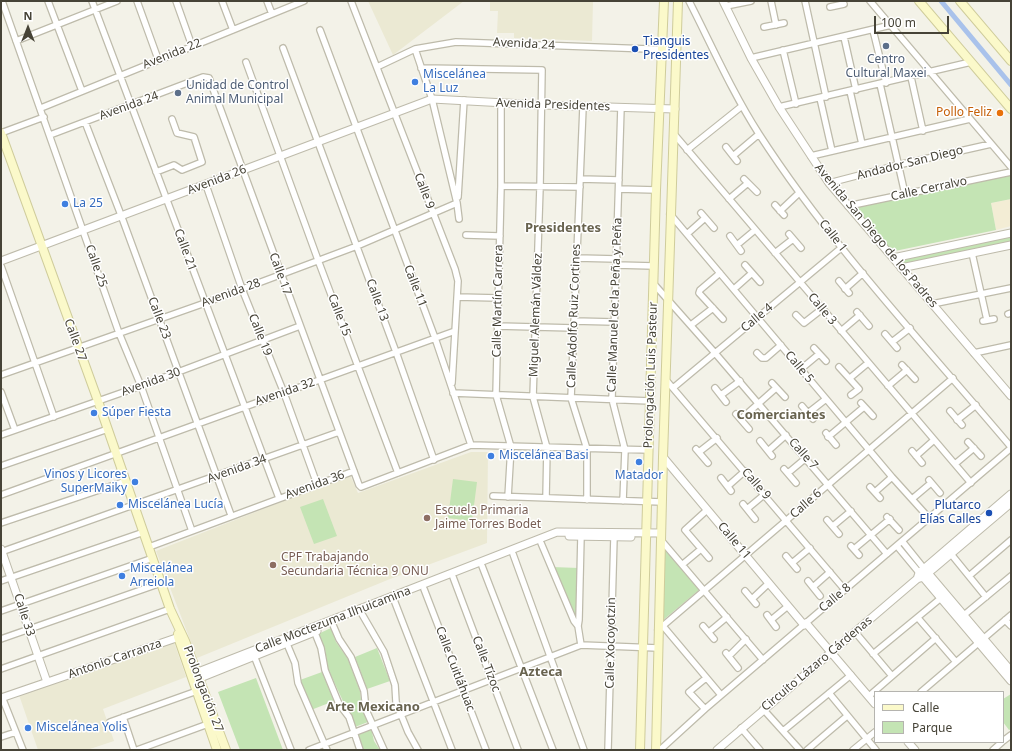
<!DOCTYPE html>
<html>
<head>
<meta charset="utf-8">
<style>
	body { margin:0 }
	#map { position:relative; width:1012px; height:751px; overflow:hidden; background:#f3f2e8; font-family:"Noto Sans",sans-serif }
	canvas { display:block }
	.frame { position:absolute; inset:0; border:2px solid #464337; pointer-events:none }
	.legend { position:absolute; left:874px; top:691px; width:130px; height:52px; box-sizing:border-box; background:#fff; border:1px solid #b5b4af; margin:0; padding:5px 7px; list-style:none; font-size:12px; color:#464337 }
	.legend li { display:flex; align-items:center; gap:8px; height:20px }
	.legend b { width:20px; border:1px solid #b5b4af }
	.north { position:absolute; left:8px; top:8px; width:40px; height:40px; -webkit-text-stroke:3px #fff; paint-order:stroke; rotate:0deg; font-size:11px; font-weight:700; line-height:16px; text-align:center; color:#464337 }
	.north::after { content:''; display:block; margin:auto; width:14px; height:18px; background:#464337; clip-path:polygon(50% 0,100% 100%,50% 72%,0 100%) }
	.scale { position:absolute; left:874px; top:16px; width:75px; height:18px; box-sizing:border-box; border:2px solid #464337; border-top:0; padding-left:5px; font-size:12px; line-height:14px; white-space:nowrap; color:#464337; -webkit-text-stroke:3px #fff; paint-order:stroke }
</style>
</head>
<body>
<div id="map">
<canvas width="1012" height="751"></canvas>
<div class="frame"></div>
<ul class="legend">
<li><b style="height:5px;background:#fbf9ca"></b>Calle</li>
<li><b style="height:11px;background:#c4e4b4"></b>Parque</li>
</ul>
<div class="north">N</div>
<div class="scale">100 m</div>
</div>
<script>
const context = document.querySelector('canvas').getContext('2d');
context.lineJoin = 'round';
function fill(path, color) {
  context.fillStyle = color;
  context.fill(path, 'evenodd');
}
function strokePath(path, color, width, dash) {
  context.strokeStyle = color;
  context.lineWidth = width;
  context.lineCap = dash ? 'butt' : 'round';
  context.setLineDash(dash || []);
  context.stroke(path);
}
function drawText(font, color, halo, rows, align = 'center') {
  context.font = font + ' "Noto Sans",sans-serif';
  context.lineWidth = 3;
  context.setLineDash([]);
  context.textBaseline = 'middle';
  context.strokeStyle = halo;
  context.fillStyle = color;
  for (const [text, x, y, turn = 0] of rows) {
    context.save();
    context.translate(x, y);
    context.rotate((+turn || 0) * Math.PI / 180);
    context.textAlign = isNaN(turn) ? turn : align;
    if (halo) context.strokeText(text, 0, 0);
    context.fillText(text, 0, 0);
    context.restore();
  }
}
const commercial = new Path2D(`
	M1011,199V226L996,230L991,203Z`);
const education = new Path2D(`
	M368,1H464L393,55Z
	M490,1H593L592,41L514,38V33H497L498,11H490Z
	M471,452H488L487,543L390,579L197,658L156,551L350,475L358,493Z
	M174,642L186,677L103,709L114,741L87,750H38L19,695Z`);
const green = new Path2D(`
	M1009,174L1011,177V199L991,203L996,230L890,252L851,207Z
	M1011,235V243L905,266L898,259Z
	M453,479L477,482L472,521L448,518Z
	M323,499L337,536L314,544L300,507Z
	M664,549L699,590L662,621Z
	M552,567L579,568L578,622H575Z
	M331,628L336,642L348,659L360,691L362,709L368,722L355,727L328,669L325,649L318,634Z
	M377,648L390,681L367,689L355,657Z
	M322,672L334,701L311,710L300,680Z
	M256,678L283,750H240L218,692Z
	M1011,694V729L1009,730L1003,722V699Z
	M371,728L374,741L380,750H363L358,733Z`);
const canal = new Path2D(`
	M941,1L1011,85`);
const minor = new Path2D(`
	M2,1L119,333L141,386L192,531
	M48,1L82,91
	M92,1L279,498
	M137,1L158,59
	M176,1L192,46
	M222,1L233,30
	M267,1L272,14
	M351,1L455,269L458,281L452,383
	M689,1C712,46 732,92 759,134C832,247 925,345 1011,447
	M771,1L776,25
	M805,1L826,97
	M870,1L1011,167
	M726,6L751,1
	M830,7L844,4
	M764,27L784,23
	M320,30L435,338L471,445
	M873,30L886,83
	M844,37L856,90
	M16,41L117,1
	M283,48L396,352L434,460
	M415,49L432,99L457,203L459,219
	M783,50L796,104
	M751,58L891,25
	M246,62L318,260L398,473
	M377,67L415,49L456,42L677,50
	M421,68L542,70L540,187L533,397L547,448L546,498
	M911,77L923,131
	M880,84L905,194
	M850,91L862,144
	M820,98L832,151
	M501,103V186L496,395L511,447L508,497
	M583,107L571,398L587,449V500
	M621,107L612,399L625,450L623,501
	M779,107L971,62
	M41,108L304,1
	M85,122L121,215L231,515
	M1,133L44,117
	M674,134L971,483
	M50,135L203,77L209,78L359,485L361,487L471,445L649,450
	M726,147L737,161
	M687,150L742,106
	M733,156L759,134
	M811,156L970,119
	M156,172L174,165L182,170L202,162L194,137L177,133L172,119
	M580,179L619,180
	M744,179L757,192
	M829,183L898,165L991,144
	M206,185L242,289L284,393L317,484
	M501,186L580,187
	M619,189L656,190
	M458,197L464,100
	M729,199L748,183
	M775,205L784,215
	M848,206L1011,172
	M780,211L799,193
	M701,213L714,228
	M670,214L892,477L929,518
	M687,234L705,218
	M789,234L801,248
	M466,235L500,236
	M730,236L741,251
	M737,245L755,230
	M775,253L793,239
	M972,253L987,320
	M577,258L617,259
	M616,265L654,266
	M745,265L760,282
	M1,266L54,417
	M720,273L700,290L699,293L723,319
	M839,281L849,293
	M653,283L715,353L887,554
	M734,289L752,273
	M845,289L863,273
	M457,297L498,298
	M932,304L1011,288
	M857,312L869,326
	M1008,314L1011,313
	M796,315L804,323L822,309
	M574,321L614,322
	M983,321L994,319
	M691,325L713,308
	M497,326L574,328
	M841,331L860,315
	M885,334L897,348
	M892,342L910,328
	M814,348L826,361
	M757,353L762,358H766L781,345
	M974,353L1011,345
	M902,365L915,379
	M839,367L859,389L851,395
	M801,369L819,354
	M1,375L205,303L357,246L457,203
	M850,378L868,363
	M666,380L845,590
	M772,383L785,397
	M888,386L907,370
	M673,388L841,248
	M715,388L726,402
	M1,392L15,430
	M453,393L650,401
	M721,395L740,381
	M861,403L873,416
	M802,406L813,419
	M950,411L962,425
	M808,413L826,399
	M736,414L749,429
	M741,419L776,388
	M957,420L976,405
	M826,433L836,445
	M1,435L141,386L300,326
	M828,437L864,407
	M760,441L772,456
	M968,442L981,456
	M696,449L708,463
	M768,451L786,435
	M912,451L922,463
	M699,452L717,438
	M916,456L934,440
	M955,464L974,448
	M1,466L108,429
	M784,469L796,483
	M788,473L806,458
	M721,478L731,491
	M929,480L940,493
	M728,486L745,471
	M870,487L880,498
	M875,492L892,477
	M1,495L455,331
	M493,496L662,502
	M912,499L931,483
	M743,504L755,519
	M747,509L765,494
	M707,510L685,530L709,558
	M887,517L899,530
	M827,520L839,534
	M1,523L126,481
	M833,526L851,511
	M581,536L579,620L578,626L581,645
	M661,540L763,660
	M902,541L926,571
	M541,543L574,621L578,626
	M851,546L859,555
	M897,546L921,575
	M149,547L354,471
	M854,549L890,519
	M1,552L339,432
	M513,554L584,750
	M951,554L986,597
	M786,556L797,569
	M792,563L810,548
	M683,564L701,549
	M482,566L553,750
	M969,576L1011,540
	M453,577L518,750
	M1,581L144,532
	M808,581L820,596
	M813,587L830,572
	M424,589L486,750
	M745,591L756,604
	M752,599L769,583
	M394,600L452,750
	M359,609L384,652L395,685L396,702L408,732L418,750
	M1,611L153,558
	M767,615L776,627
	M964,615L1011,576
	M918,618L956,662
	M771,620L788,606
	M1005,620L1011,626
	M333,625L339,639L351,657L364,691L366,710L384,750
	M663,626L721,695
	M703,626L714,639
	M313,628L321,648L325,670L339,704L349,717L360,750
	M658,630L953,378
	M709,632L727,617
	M855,632L892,676
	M1,639L161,583
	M287,644L295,663L298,683L327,750
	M253,653L291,750
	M726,653L738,668
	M873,654L941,598
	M729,656L746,639
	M1,669L170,609
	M921,692L1011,615
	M829,693L876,750
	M869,696L936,638
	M2,697L23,750
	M705,709L689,692L706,678
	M763,709L800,750
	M123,717L134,750
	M110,722L197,691
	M741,728L760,750
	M783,731L851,675
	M1,737L16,732
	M1003,741L1011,735
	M137,750L208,724
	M309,750L581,645L658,648
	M608,750L614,537
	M660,750L705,709L1011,448
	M807,750L847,716
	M853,750L875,732
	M993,750L1002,742`);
const tertiary = new Path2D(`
	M723,1L751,58L779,107L829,183L1011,396
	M893,258L1011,233
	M1,261L432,99L542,105L675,109
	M901,268L1011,245
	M663,457L804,625
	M569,536L631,537
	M1,549L47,682
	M928,573L1011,671
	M923,577L1011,681
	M917,579L919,573L1011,494
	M806,623L875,704
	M193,674L557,532L661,533
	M195,680L317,631
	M1,698L182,636
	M908,742L915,750
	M717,750L917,579L923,577L933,569L1011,503`);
const secondary = new Path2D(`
	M919,1L1011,109
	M960,1L1011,61
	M1,133L98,401L170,609L185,641L226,750
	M178,634V637L217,750
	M640,750L656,190L664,1
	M656,750L663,457L678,1`);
const markers = [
	[886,46,4,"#5c6f8a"],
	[635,49,4,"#1a4fb4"],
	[415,82,4,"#3f7fe0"],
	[178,93,4,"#5c6f8a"],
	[1000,113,4,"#e8710a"],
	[65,204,4,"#3f7fe0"],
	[94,413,4,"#3f7fe0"],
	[491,456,4,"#3f7fe0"],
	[639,462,4,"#3f7fe0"],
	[135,482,4,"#3f7fe0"],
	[120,505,4,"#3f7fe0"],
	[989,513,4,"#1a4fb4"],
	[427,518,4,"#8d6e63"],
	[273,565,4,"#8d6e63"],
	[122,576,4,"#3f7fe0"],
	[28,728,4,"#3f7fe0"]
];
const transitNames = [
	["Tianguis",643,42],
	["Presidentes",643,56],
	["Plutarco",981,506,"right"],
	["Elías Calles",981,520,"right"]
];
const streetNames = [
	["Avenida 24",524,44,3],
	["Avenida 22",172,54,-22],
	["Avenida Presidentes",553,105,2],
	["Avenida 24",129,106,-20],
	["Andador San Diego",910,163,-14],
	["Avenida 26",217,180,-21],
	["Calle Cerralvo",929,189,-12],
	["Calle 9",424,191,69],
	["Calle 1",833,236,52],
	["Avenida San Diego de los Padres",876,236,50],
	["Calle 21",185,250,70],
	["Calle 25",96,266,71],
	["Calle 17",280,274,70],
	["Calle 11",415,286,69],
	["Avenida 28",231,293,-20],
	["Calle 13",377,300,70],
	["Calle Martín Carrera",498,301,-89],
	["Calle Manuel de la Peña y Peña",615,305,-88],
	["Calle 3",822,309,50],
	["Calle 15",339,315,69],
	["Miguel Alemán Váldez",536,315,-88],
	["Calle Adolfo Ruiz Cortines",574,316,-88],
	["Calle 23",159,318,69],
	["Calle 4",757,318,-40],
	["Calle 19",260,335,68],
	["Calle 27",75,340,70],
	["Calle 5",799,367,50],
	["Prolongación Luis Pasteur",651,375,-88],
	["Avenida 30",151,382,-20],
	["Avenida 32",285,392,-19],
	["Calle 7",803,454,49],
	["Avenida 34",237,469,-20],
	["Calle 9",756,484,49],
	["Avenida 36",315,485,-20],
	["Calle 6",806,504,-41],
	["Calle 11",734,541,50],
	["Calle 8",835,598,-40],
	["Calle 33",24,615,72],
	["Calle Moctezuma Ilhuicamina",333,620,-21],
	["Calle Xocoyotzin",611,643,-89],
	["Antonio Carranza",115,659,-19],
	["Calle Tízoc",486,664,69],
	["Circuito Lázaro Cárdenas",817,664,-40],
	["Calle Cuitláhuac",455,669,69],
	["Prolongación 27",203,689,69]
];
const serviceNames = [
	["Centro",886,60],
	["Cultural Maxei",886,74],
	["Unidad de Control",186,86,"left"],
	["Animal Municipal",186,100,"left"]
];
const shopNames = [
	["Miscelánea",423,75],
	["La Luz",423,89],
	["La 25",73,204],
	["Súper Fiesta",102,413],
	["Miscelánea Basi",499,456],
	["Vinos y Licores",127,475,"right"],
	["SuperMaiky",127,489,"right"],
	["Matador",639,476,"center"],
	["Miscelánea Lucía",128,505],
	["Miscelánea",130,569],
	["Arreiola",130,583],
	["Miscelánea Yolis",36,728]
];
const foodNames = [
	["Pollo Feliz",992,113]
];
const educationNames = [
	["Escuela Primaria",435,511],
	["Jaime Torres Bodet",435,525],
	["CPF Trabajando",281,558],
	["Secundaria Técnica 9 ONU",281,572]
];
const neighbourhoodNames = [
	["Presidentes",563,228],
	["Comerciantes",781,415],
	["Azteca",541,672],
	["Arte Mexicano",373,707]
];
fill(commercial, '#f3edd5');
fill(education, '#ebe9d3');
fill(green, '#c4e4b4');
strokePath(canal, '#a9c2eb', 5);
strokePath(minor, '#bebbab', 8);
strokePath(tertiary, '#bebbab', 9);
strokePath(secondary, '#cfcc9b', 10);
strokePath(minor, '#fff', 5.5);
strokePath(tertiary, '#fff', 7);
strokePath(secondary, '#fbf9ca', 8);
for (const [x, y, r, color] of markers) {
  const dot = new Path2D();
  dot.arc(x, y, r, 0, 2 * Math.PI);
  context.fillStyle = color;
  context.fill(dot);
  strokePath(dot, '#fff', 1.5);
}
drawText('12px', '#164399', '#fff', transitNames, 'left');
drawText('12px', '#464337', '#fff', streetNames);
drawText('12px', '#4e5e75', '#fff', serviceNames);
drawText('12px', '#366cbe', '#fff', shopNames, 'left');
drawText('12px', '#c56008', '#fff', foodNames, 'right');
drawText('12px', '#785e54', '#fff', educationNames, 'left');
drawText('bold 13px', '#68634f', '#fff', neighbourhoodNames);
</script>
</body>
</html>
